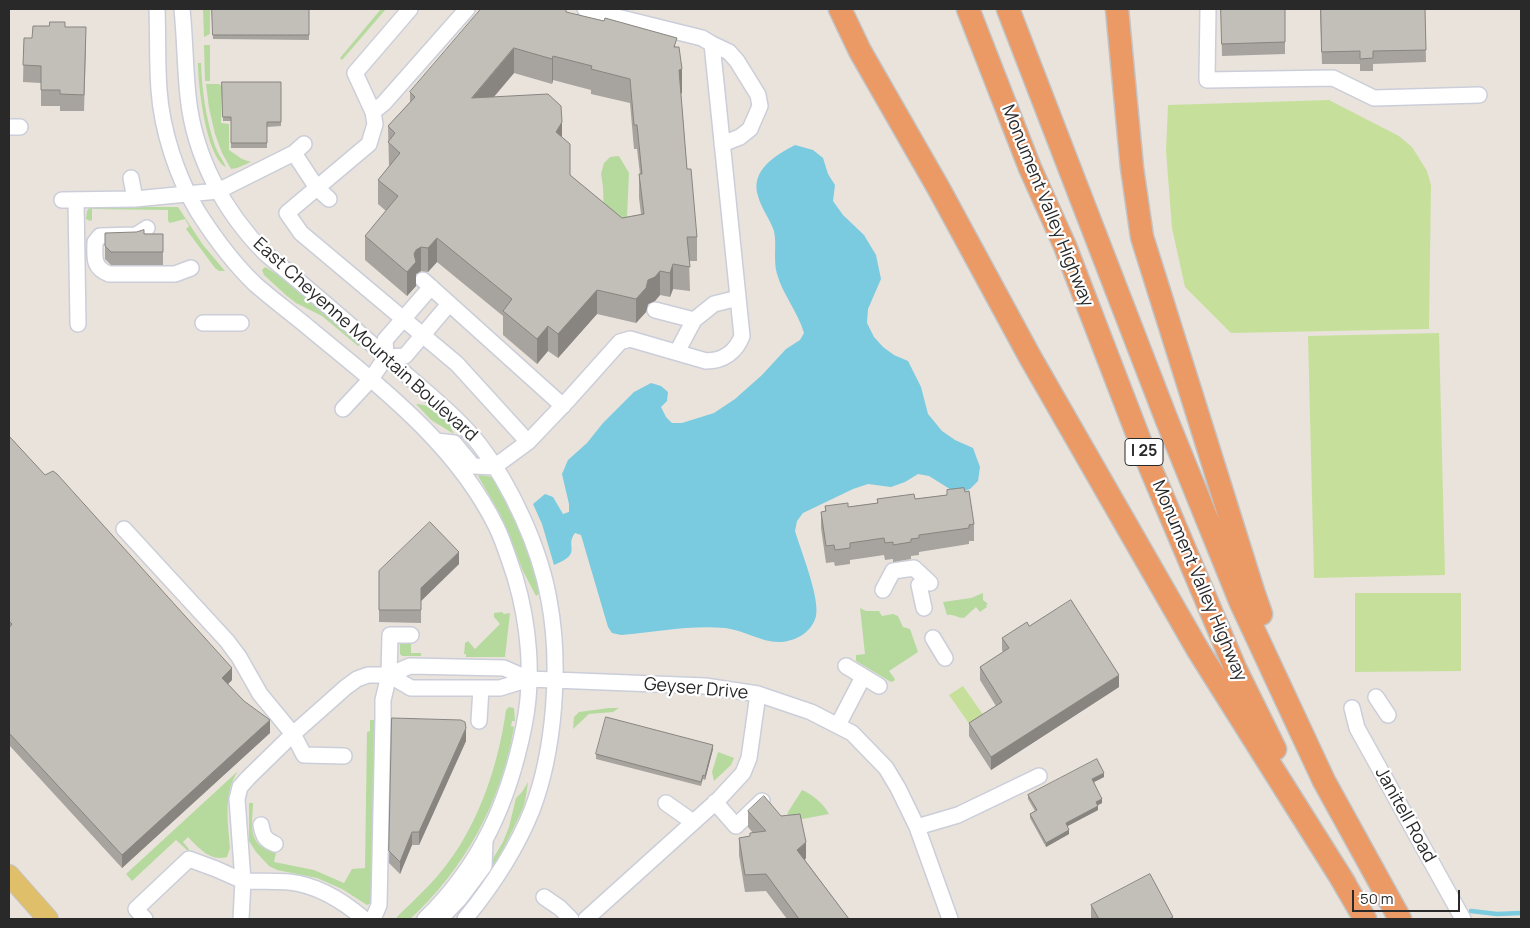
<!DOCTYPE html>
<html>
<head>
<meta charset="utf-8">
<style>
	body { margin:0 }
	#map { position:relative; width:1530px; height:928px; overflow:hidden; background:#e9e3dc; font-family:Manrope,sans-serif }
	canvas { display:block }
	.frame { position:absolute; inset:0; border:10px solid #292929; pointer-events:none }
	.scale { position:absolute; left:1352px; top:890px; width:108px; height:22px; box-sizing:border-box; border:2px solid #292929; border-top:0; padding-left:6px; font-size:15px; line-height:18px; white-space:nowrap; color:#292929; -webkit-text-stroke:4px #fff; paint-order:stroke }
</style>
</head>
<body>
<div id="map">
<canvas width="1530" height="928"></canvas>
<div class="frame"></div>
<div class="scale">50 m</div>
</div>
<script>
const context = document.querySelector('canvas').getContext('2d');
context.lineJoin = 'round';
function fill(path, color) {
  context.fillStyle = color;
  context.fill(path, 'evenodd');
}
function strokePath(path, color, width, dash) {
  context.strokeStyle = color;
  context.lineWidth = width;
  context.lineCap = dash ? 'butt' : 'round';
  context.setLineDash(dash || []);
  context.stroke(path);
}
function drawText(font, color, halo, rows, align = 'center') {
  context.font = font + ' Manrope,sans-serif';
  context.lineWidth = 4.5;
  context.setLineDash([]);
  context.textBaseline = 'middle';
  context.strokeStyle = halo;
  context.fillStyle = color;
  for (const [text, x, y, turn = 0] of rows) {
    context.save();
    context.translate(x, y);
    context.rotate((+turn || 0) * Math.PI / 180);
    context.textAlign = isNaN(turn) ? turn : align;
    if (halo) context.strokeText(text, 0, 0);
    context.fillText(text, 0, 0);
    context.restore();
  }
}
const green = new Path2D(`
	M203,9H210V34L204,37Z
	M381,9H386L342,60L340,58Z
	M204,45H210V81H205Z
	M198,63H201C202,91 206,119 215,146C218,154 223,160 226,167C206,157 198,85 198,63Z
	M206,84H219L222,86L221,123L229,124V150L242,159L251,162L237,168L231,169L222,153L215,134L209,108Z
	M619,156L629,173L627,217L604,221L603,187L601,174L604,163L610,157Z
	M90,207H178L203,245L225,271H219L215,268L186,229L189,226L185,219L170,223L168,221V210L92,209V220L90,221L86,219L87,211Z
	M265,267L282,277L360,345L358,346L322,316L296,303L287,296L264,275L262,270Z
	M416,404C434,405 439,413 452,425L451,428L454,434L431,420Z
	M480,475L492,477C513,513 530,551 540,593L536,596L523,571L500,514L478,476Z
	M983,593V600L988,604L986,605L987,607L980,612L976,607L964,618C957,618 954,614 947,615L943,602L971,598Z
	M860,608L866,611H879L882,616L893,614L898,616L903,627L910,629L918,652L889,671L895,679L894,681L891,682L856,661V655L865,654Z
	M502,612L504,614L510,613L505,657H466V654H464L465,643L468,641L475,649L500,624L494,617V613Z
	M403,642H410L411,644V653H421V656H402L400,654V644Z
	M509,707L514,708L515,721H512L511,726L514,727C502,800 465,869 410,919H398L397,917C414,900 433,883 447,864C480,821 499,762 506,710Z
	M609,708H619L613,712L589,714L573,729L574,717L579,712Z
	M370,720H376L373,902L367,905L342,889L317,878L277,870L269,866L256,852L249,841V803H253C253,816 248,837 261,846C265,849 271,851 276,853L274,862L314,870L344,883L352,869L365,868L367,732L370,731Z
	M718,752L734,758L731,765L714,781L712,772Z
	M238,771C223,793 228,823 230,848L227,857C210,862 198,847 188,837L183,842L189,849L188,851L176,840L132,881L126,874Z
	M528,782C527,790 526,797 524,805C517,823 486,887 471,895L503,842L509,827L516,798L522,792Z
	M802,790C812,794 824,804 829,814L797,820H787L788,812Z`);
const pitch = new Path2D(`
	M1329,100L1399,136L1412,147L1427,171L1431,185L1429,329L1231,333L1185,287L1172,228L1166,151L1168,105Z
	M1439,333L1445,575L1314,578L1308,336Z
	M1355,593H1461V671L1355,672Z
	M963,686L984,716L970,725L949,695Z`);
const water = new Path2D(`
	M795,145L813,150L823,158L828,174L835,185L833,201L843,215L864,235L876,255L881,279L868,309L867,323L874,337L883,347L894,355L908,361L921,387L928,414L942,431L955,440L973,448L980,467L978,481L970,489L962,492L953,491L929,476L918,474L905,482L891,487L868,484L853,489L803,513L797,521L795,531C801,551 820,598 816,616C812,632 796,641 781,642C762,643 744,630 725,628C690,625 656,632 621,635L612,633L608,627L581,535L575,533C564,547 584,553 554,565L542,524L533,504L545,494L553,497L563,514L569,512V504L562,474L568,460L587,443L603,423L634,392L651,383L661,386L668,392L667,401L661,407L666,417L672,423H682L714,413L735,399L762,375L786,349L800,340L804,333C798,312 783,295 777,274C773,260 777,245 774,231C770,219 761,208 758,196C750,170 776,155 795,145Z`);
const stream = new Path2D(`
	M1471,911L1497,914L1521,913`);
const minor = new Path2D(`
	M157,9C158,36 157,63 159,90C162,131 177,177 198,212C214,237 233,263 255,284C272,299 291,313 309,328C379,386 455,443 496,526C504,542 509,560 515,577C529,624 534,677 524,726C509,801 481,865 425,919
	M182,9C185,38 185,67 188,96C194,156 224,212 266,254C315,294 362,335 409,377C433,398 459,419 479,444C511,485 540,548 549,600C561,663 555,750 532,810C516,850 492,886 465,919
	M410,9L355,73L373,112L375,124L369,144L287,213L301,233L457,364L528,442
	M1208,9L1207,80L1333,78L1374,98L1479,95
	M712,44L729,52L737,61L758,95L760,106L750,129L740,137L722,144
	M373,112L384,103L467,9
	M9,127H20
	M294,153L317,188L329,199
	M131,178L135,199
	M62,200L135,199L218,191L294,153L304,144
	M76,200L78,324
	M147,228L136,235L100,236L95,242C95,257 92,267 109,274H175L191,268
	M423,280L563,406
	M655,310L694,320
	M203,323H241
	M677,352L694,320L714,304L738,298
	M386,357L405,356L449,304
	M343,409L371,379L386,357L385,340L431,287
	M436,441L454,443L473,466L494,467L528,442L569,399L620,342L630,339L706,361C723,361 736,352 742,336L712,44L702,38L585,9
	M124,529L227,641L239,657L260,694L293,734L304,755L344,756
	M919,585L924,608
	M883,590L893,571L914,568L930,583
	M933,638L945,658
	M846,666L879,686
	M389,675L411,688H500L529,679L705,686L758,694L811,712L852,733L886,768L898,788L917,827L950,919
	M1376,697L1388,715
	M1352,708L1357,728L1463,919
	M479,721L481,688
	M838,725L863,677
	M715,802L736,826L762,801
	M666,803L693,822
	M261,825C263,836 265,840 275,844
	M917,827L958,815L1039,776
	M544,897L560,908L571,919
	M145,919L136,909L189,859L216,869L243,881L241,919
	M364,919C343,901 318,885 289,882C274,881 258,881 243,881L237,799L240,787L248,778L293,734L346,687L357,679L368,675H389L410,666L504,668L529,679
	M373,919L379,905L383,718V700L389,675L390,635H411
	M440,919L460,898L484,866L485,841
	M586,919L718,800L743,773L749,758L758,694`);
const major = new Path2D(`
	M9,875L48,919`);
const highway = new Path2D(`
	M840,9L860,51L939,189L1030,357L1198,650L1345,884
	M968,9L1030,168L1065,246L1150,467L1235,668L1275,749
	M1008,9L1166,418L1241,603L1324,781L1400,919
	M1117,9L1132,168L1142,237L1254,594L1261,614
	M1337,871L1365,919`);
const wall = new Path2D(`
	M212,9H309V40L213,39Z
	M1221,9H1285V54L1222,56Z
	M1320,9H1425L1426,62L1373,64V71H1360V64H1322Z
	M566,12L677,47L682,93L681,94L687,169L697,237V261H689L690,291L673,289L670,297L660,295L655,301L648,304L646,312L636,323L597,314L558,358L548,351L537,364L503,335V316L437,262L428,272L421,271L416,274V286L407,296L365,260V236L386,211L378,204V180L389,166L388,126L410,102V92ZM514,73L552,84L553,80L591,90V94L630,103L634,149H637L640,174H639V198L641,214L622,218L570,175L562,137L494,97Z
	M65,27L86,44L84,111H60V106H41V83L23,82L24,38H32Z
	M222,82L281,122V126L267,127V148H231V121H223Z
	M105,233L163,234V265H111L105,259Z
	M9,436L232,680L228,684L270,733L122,868L9,745Z
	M947,490L974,524V541H969V544L919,552V555L911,556V559L893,562V559L885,560L884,555L850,560V564L835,566L834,562L826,563L821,528V512L825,511V506L848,507L877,503V499H915L947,495Z
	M459,564L421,601V623L379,622V571Z
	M1029,626L1119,687L991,770L969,736V723L996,706L980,680V667L1003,652L1002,650V638Z
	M392,718L466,741L419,845H412L400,874L389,863Z
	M713,749L705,780L703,779L701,786L596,759V754Z
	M1104,777L1094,782L1102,803L1098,805V810L1067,826L1069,834L1046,847L1030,818V814L1035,811L1028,799V795Z
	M748,811L806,858L805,860L849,919H787L766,891L745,892L739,855V838L750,836L753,833L748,827Z
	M1091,905L1173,919H1091Z`);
const shadedWall = new Path2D(`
	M514,48V73L472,122V98Z
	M553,56V80L552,84V59Z
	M682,69V93L679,94V70Z
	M562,122V147L556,132Z
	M437,238V262L428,272V248Z
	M421,247V271L416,274V286L407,296V272L416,250Z
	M673,264V289L670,297V273Z
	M660,271V295L655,301L648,304L646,312L636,323V299L648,280Z
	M597,290V314L558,358V334Z
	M548,326V351L537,364V339Z
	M459,552V564L421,601V623V588Z
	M232,668V680L222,690V678Z
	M1119,675V687L991,770V757Z
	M270,720V733L122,868V855Z
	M466,728V741L419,845V832Z
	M713,745V749L705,780V776Z
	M1104,773V777L1092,783V779Z
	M1102,799V803L1096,806V802Z
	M1098,806V810L1066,827V823Z
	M1069,830V834L1046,847V843Z
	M412,832V845L400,874V862Z
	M806,842V858L797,867V850Z`);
const building = new Path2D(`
	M212,9H309V35H213Z
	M481,9H566V12L604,21L605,18L677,38L674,47H679L682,69L679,70L687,169H691L697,237H687L690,267L673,264L670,273L660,271L655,277L648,280L646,288L636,299L597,290L558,334L548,326L537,339L503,311L512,299L437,238L428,248L421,247L416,250L414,254L416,262L407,272L365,236L398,196L378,180L400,153L388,142L395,133L388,126L415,97L410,92ZM514,48L552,59L553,56L592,66L591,69L630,79L634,125H637L642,174H639L644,214L622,218L570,175V144L556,132L562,122L561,106L548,94L472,98Z
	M1221,9H1285V42L1222,44Z
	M1321,9H1425L1426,50L1373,51V58L1360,59V51L1322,52Z
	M50,22H65V27H86L84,95L60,94V90H41V66L23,65L24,38H32L33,26H49Z
	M222,82H281V122H267V143H231V117H223Z
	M144,230V234H163V252H111L105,246V233L136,232Z
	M9,436L45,475L53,471L57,474L232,668L222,678L244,701L270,720L122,855L9,733V628L12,624L9,621Z
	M964,488L965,492L969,491L974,524L969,525V528L919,535V538L911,539V542L893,545V542L885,543L884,538L850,543V548L835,550L834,545L826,546L821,512L826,511L825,506L848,503V507L878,503L877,499L914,494L915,499L947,495V490Z
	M430,522L459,552L421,588V610H379V571Z
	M1071,600L1119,675L991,757L969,723L1002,702L980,667L1009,648L1002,638L1027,622L1029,626Z
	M606,717L713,745L705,776L703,775L701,782L596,754Z
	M392,718L461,720L465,722L466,728L419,832H412L400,862L389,851Z
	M1097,759L1104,773L1092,779L1102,799L1096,802L1098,806L1066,823L1069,830L1046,843L1030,814L1037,810L1028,795Z
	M764,796L781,816L800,814L806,842L797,850L849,919H799L766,874L745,875L739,838L750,836V833L766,831L748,811Z
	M1150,874L1173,917L1169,919H1099L1091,905Z`);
const shields = [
	[1144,452,38]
];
const shieldNames = [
	["I 25",1144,452]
];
const streetNames = [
	["Monument Valley Highway",1047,206,68],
	["East Cheyenne Mountain Boulevard",365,340,42],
	["Monument Valley Highway",1199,581,67],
	["Geyser Drive",696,689,5],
	["Janitell Road",1405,815,61]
];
fill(green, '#b6da9e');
fill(pitch, '#c6e09b');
fill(water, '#7acae0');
strokePath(stream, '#7acae0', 4.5);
strokePath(minor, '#cbced9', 18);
strokePath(major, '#c3c3c3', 22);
strokePath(highway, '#c3c3c3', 25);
strokePath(minor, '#fff', 15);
strokePath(major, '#e0bf6a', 20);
strokePath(highway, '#eb9965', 22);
fill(wall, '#a7a39e');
fill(shadedWall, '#888581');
fill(building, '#c2beb8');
strokePath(building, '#888581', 1);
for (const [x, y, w] of shields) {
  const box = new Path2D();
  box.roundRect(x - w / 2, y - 13.5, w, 27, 4);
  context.fillStyle = '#fff';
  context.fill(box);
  strokePath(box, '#292929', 1);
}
drawText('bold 16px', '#292929', null, shieldNames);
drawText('18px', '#292929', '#fff', streetNames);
</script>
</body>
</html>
